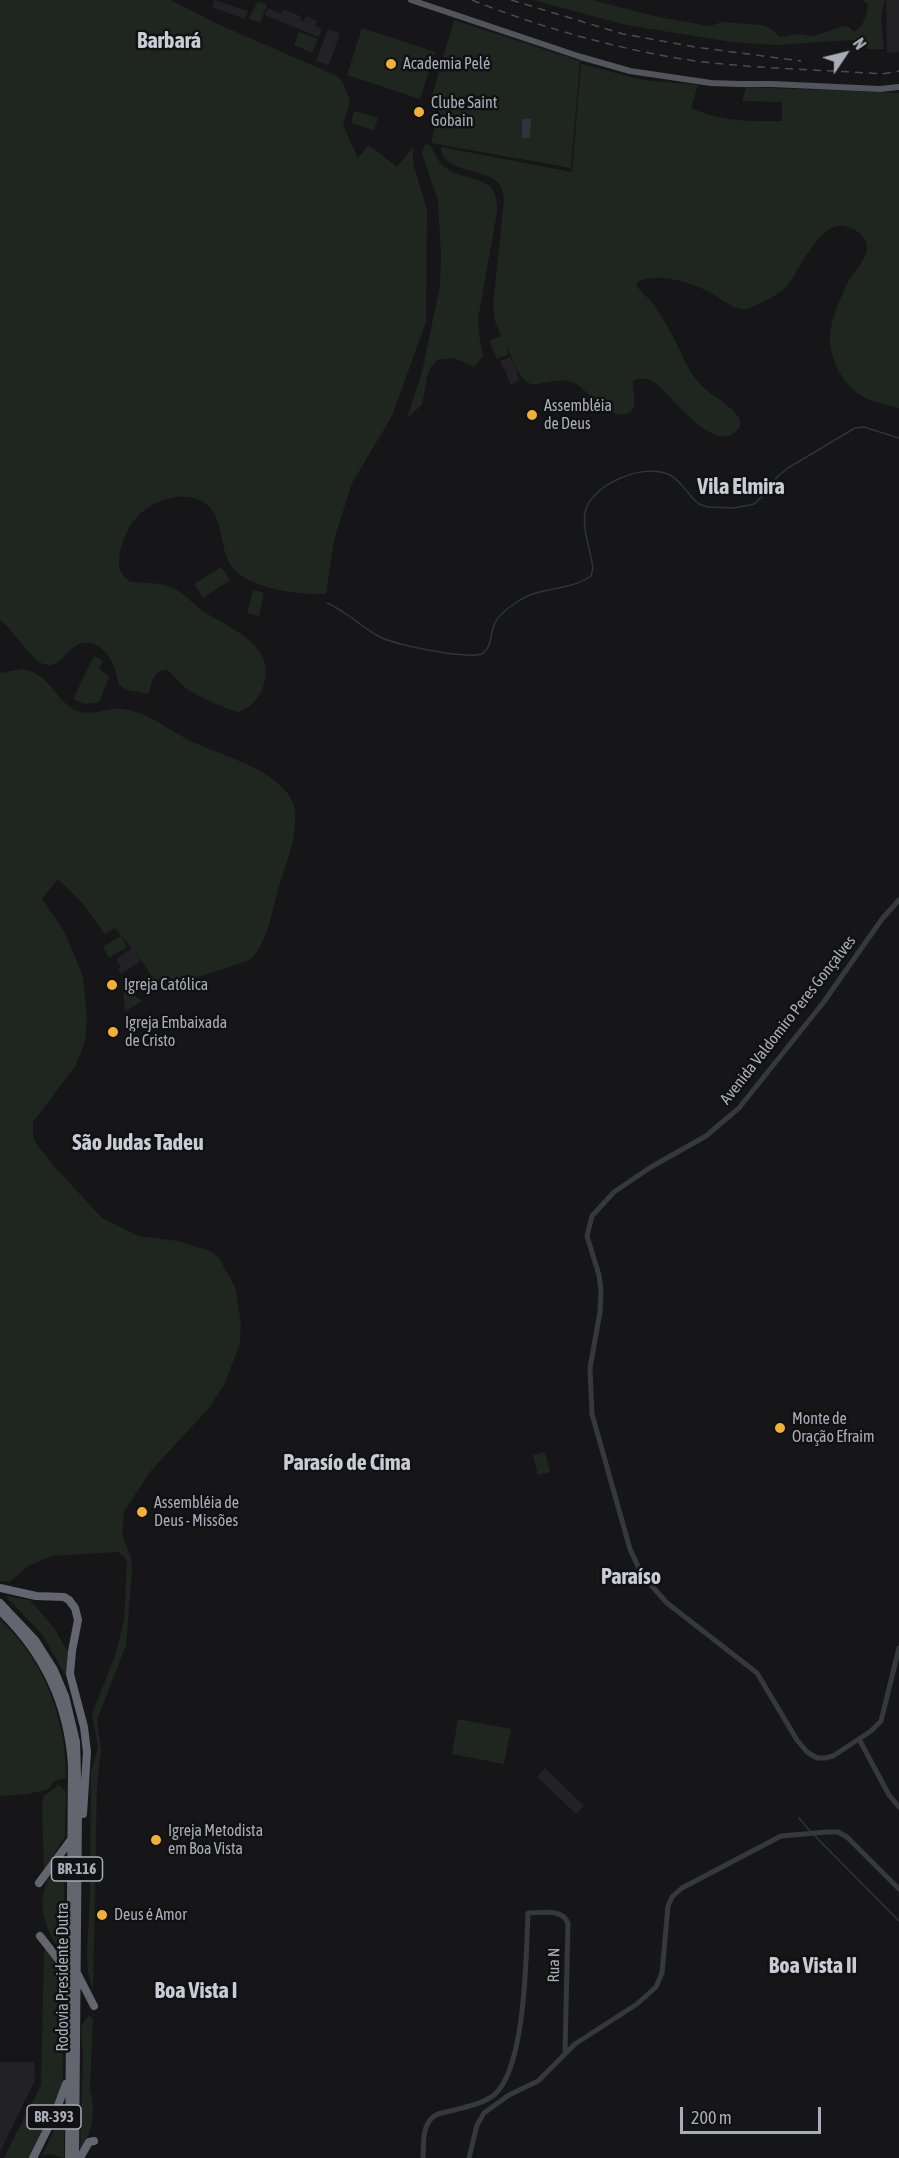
<!DOCTYPE html>
<html>
<head>
<meta charset="utf-8">
<style>
	body { margin:0 }
	#map { position:relative; width:899px; height:2158px; overflow:hidden; background:#161618; font-family:"Asap Condensed",sans-serif }
	canvas { display:block }
	.north { position:absolute; left:815px; top:24px; width:60px; height:60px; -webkit-text-stroke:4px #111113; paint-order:stroke; rotate:55deg; font-size:16px; font-weight:700; line-height:24px; text-align:center; color:#a8adb8 }
	.north::after { content:''; display:block; margin:auto; width:21px; height:27px; background:#a8adb8; clip-path:polygon(50% 0,100% 100%,50% 72%,0 100%) }
	.scale { position:absolute; left:680px; top:2107px; width:141px; height:27px; box-sizing:border-box; border:3px solid #a8adb8; border-top:0; padding-left:8px; font-size:18px; line-height:21px; white-space:nowrap; color:#a8adb8; -webkit-text-stroke:4px #111113; paint-order:stroke }
</style>
</head>
<body>
<div id="map">
<canvas width="899" height="2158"></canvas>
<div class="north">N</div>
<div class="scale">200 m</div>
</div>
<script>
const context = document.querySelector('canvas').getContext('2d');
context.lineJoin = 'round';
function fill(path, color) {
  context.fillStyle = color;
  context.fill(path, 'evenodd');
}
function strokePath(path, color, width, dash) {
  context.strokeStyle = color;
  context.lineWidth = width;
  context.lineCap = dash ? 'butt' : 'round';
  context.setLineDash(dash || []);
  context.stroke(path);
}
function drawText(font, color, halo, rows, align = 'center') {
  context.font = font + ' "Asap Condensed",sans-serif';
  context.lineWidth = 5;
  context.setLineDash([]);
  context.textBaseline = 'middle';
  context.strokeStyle = halo;
  context.fillStyle = color;
  for (const [text, x, y, turn = 0] of rows) {
    context.save();
    context.translate(x, y);
    context.rotate((+turn || 0) * Math.PI / 180);
    context.textAlign = isNaN(turn) ? turn : align;
    if (halo) context.strokeText(text, 0, 0);
    context.fillText(text, 0, 0);
    context.restore();
  }
}
const built = new Path2D(`
	M214,0L248,11L245,19L212,7Z
	M886,0H899V52L887,53Z
	M268,8L282,14L283,9L302,17L300,20L304,21L306,16L317,21L315,26L322,29L319,37L265,15Z
	M328,29L340,33L329,65L316,61Z
	M510,357L518,371L516,372L520,380L511,385L507,376L506,370L510,368L504,370L500,361Z
	M132,948L141,961L121,974L117,969L121,967L116,959Z
	M545,1768L584,1806L576,1814L537,1777Z
	M0,2062H34L35,2080L0,2152Z`);
const green = new Path2D(`
	M0,0H171L213,22L337,76L343,83L350,101L343,125L358,158L369,145L397,167L413,147V163L427,210L426,322L392,416L352,483L334,540L326,594C300,595 248,589 232,567C216,545 228,503 189,497C172,494 148,504 136,518C126,528 116,555 120,569C122,575 126,579 131,582C145,583 160,582 173,588C184,593 193,604 203,611C232,630 280,646 262,690C257,700 250,708 239,712C230,711 195,695 187,689C179,683 174,675 166,669C152,672 152,683 149,694L127,690L119,685C117,679 116,672 114,666C108,651 91,634 74,647C65,654 57,669 43,664C30,659 14,630 0,620Z
	M533,0H592L658,17L703,25L710,26L722,22L762,25L770,28L780,37L799,34L811,36L817,35L843,26L849,27L854,32C864,27 867,15 868,4L862,0H885L881,18L884,49H867L866,39L776,45L732,42L626,25Z
	M258,1L267,5L260,23L249,18Z
	M454,20L580,61L571,168L431,143L439,110L429,107Z
	M362,28L435,52L420,99L347,75Z
	M299,32L318,39L312,53L294,45Z
	M581,64L643,80L698,85L691,108C719,121 752,122 782,121V102L742,101L746,87L899,93V408C887,405 875,403 864,397C844,387 829,359 830,336C831,319 840,299 847,284C852,274 866,260 867,249C868,236 854,227 843,226C818,223 800,271 786,287C780,293 771,298 763,302C756,305 749,310 742,309C730,308 720,297 709,292C692,283 652,270 636,284C640,293 649,297 654,305C660,314 666,324 671,333C681,350 685,367 698,382C710,396 730,403 740,419V427C717,461 671,394 655,383C648,378 639,377 633,381C632,391 639,405 630,412C612,424 589,391 576,384C557,373 537,390 527,382C516,373 511,354 505,342L509,354L497,359L489,341L501,336L495,321L493,305L504,201C503,195 503,188 498,183C485,167 442,174 441,147L572,172Z
	M354,111L378,118L374,130L351,123Z
	M428,144C435,149 436,160 444,167C469,185 499,171 497,212L478,319L479,335L483,356L474,367L454,358L437,360L431,367L427,377L422,405L407,418L422,372L440,286L441,256L438,200L422,154L424,146Z
	M221,567L230,580L203,598L194,584Z
	M253,590L264,593L259,616L247,613Z
	M94,656L103,661L99,668L109,677L99,702L84,704L73,699Z
	M23,669C50,674 54,699 75,710C92,718 110,705 128,710C150,714 166,728 185,738C218,756 264,763 288,794C295,802 296,815 295,825C294,846 285,866 279,886C272,910 269,939 252,958C246,963 170,986 161,986L155,982L142,961L115,928L105,934L83,904L58,879L42,899L64,931L74,954L83,977L87,1018L85,1041L76,1065L33,1122V1136L36,1143L53,1165L102,1218L138,1236L178,1241L210,1251L219,1258L235,1287L241,1323L240,1343L225,1383L209,1408L149,1473L124,1512L122,1534L131,1558L132,1571L126,1645L97,1720L101,1750L97,1785L93,1992L88,1971L87,1953L90,1898L91,1772L98,1747L92,1714L115,1656L124,1621L127,1563L124,1556L117,1552L52,1556L28,1566L10,1582L0,1581V673Z
	M121,936L127,947L109,958L103,947Z
	M123,987L142,1001L125,1012Z
	M545,1452L550,1472L538,1475L533,1455Z
	M5,1596L30,1600L54,1628L68,1652L66,1676L42,1634Z
	M0,1619C44,1661 66,1717 66,1778L54,1781L49,1789L28,1794L0,1796Z
	M458,1719L511,1729L504,1764L452,1754Z
	M58,1785L61,1786L66,1792L65,1836L44,1871L42,1805L44,1796Z
	M65,1857L63,1956C49,1935 36,1910 46,1884C50,1874 59,1866 65,1857Z
	M44,1950L49,1952L62,1972L63,2082L61,2092L30,2158H4L41,2085Z
	M89,2016L93,2019L90,2090C97,2113 91,2134 80,2154L83,2052C82,2041 78,2023 89,2016Z
	M64,2109V2158L50,2154L42,2156Z`);
const water = new Path2D(`
	M522,119H531L530,138H522Z`);
const stream = new Path2D(`
	M327,603C346,611 360,626 378,636C395,645 464,659 482,654C492,647 490,635 494,625C498,615 508,608 517,602C539,586 568,592 591,576L593,568C591,551 582,530 585,513C590,484 645,462 670,475C683,482 687,495 699,504L708,507L734,508L754,504L766,493L778,476L788,468L855,428L864,427L899,438
	M799,1818L810,1831
	M815,1836L899,1921`);
const minor = new Path2D(`
	M899,900L882,919L823,1003L739,1108L706,1136L651,1167L614,1192L592,1216L587,1236L599,1275L601,1291L600,1312L590,1368L592,1414L630,1549L642,1575L667,1603L757,1673L797,1740L807,1752L817,1758H825L833,1756L871,1731L881,1721L899,1648
	M859,1739L889,1795L899,1807
	M423,2158C424,2142 421,2122 438,2114C455,2109 480,2106 494,2095C526,2068 526,1954 528,1913C541,1913 562,1908 568,1923L565,2052
	M469,2158L477,2125L484,2113L509,2095L538,2081L575,2044L637,2004L656,1987L662,1973L668,1906L672,1897L682,1888L781,1836L827,1832H838L847,1837L899,1889`);
const major = new Path2D(`
	M411,0L581,57L630,71L711,83L739,84H772L880,89L899,87`);
const highway = new Path2D(`
	M0,1588L36,1596L64,1597L69,1600L75,1608L78,1620L72,1651L70,1674L84,1727L87,1752L83,1814
	M0,1603L35,1640L54,1670L65,1696L76,1742L78,1808L75,2158
	M0,1611C44,1653 68,1704 72,1765L69,2158
	M39,1883L70,1841
	M40,1936L69,1973
	M77,1973L94,2006
	M33,2158L54,2116L66,2084
	M80,2158L89,2142L94,2141`);
const rail = new Path2D(`
	M472,0C539,27 610,47 682,59C748,69 816,69 882,74L899,71
	M511,0L623,34L695,47L801,61`);
const markers = [
	[391,64,6,"#f2b134"],
	[419,112,6,"#f2b134"],
	[532,415,6,"#f2b134"],
	[112,985,6,"#f2b134"],
	[113,1032,6,"#f2b134"],
	[780,1428,6,"#f2b134"],
	[142,1512,6,"#f2b134"],
	[156,1840,6,"#f2b134"],
	[102,1915,6,"#f2b134"]
];
const shields = [
	[77,1869,51],
	[54,2117,54]
];
const shieldNames = [
	["BR-116",77,1869],
	["BR-393",54,2117]
];
const poiNames = [
	["Academia Pelé",403,64],
	["Clube Saint",431,103],
	["Gobain",431,121],
	["Assembléia",544,406],
	["de Deus",544,424],
	["Igreja Católica",124,985],
	["Igreja Embaixada",125,1023],
	["de Cristo",125,1041],
	["Monte de",792,1419],
	["Oração Efraim",792,1437],
	["Assembléia de",154,1503],
	["Deus - Missões",154,1521],
	["Igreja Metodista",168,1831],
	["em Boa Vista",168,1849],
	["Deus é Amor",114,1915]
];
const streetNames = [
	["Avenida Valdomiro Peres Gonçalves",788,1020,-52],
	["Rua N",554,1965,-89],
	["Rodovia Presidente Dutra",63,1977,-90]
];
const districtNames = [
	["Barbará",169,41],
	["Vila Elmira",741,487],
	["São Judas Tadeu",138,1143],
	["Parasío de Cima",347,1463],
	["Paraíso",631,1577],
	["Boa Vista II",813,1966],
	["Boa Vista I",196,1991]
];
fill(built, '#222225');
fill(green, '#1e261f');
fill(water, '#2c353c');
strokePath(stream, '#2c353c', 1.5);
strokePath(minor, '#37383d', 5);
strokePath(major, '#53555c', 6);
strokePath(highway, '#63666e', 8);
strokePath(rail, '#4a4c52', 1.5, [8, 6]);
for (const [x, y, r, color] of markers) {
  const dot = new Path2D();
  dot.arc(x, y, r, 0, 2 * Math.PI);
  context.fillStyle = color;
  context.fill(dot);
  strokePath(dot, '#111113', 2);
}
for (const [x, y, w] of shields) {
  const box = new Path2D();
  box.roundRect(x - w / 2, y - 12, w, 24, 4.5);
  context.fillStyle = '#111113';
  context.fill(box);
  strokePath(box, '#a8adb8', 1.5);
}
drawText('bold 15px', '#a8adb8', null, shieldNames);
drawText('16px', '#a8adb8', '#111113', poiNames, 'left');
drawText('16px', '#a8adb8', '#111113', streetNames);
drawText('bold 22px', '#c9ccd4', '#111113', districtNames);
</script>
</body>
</html>
